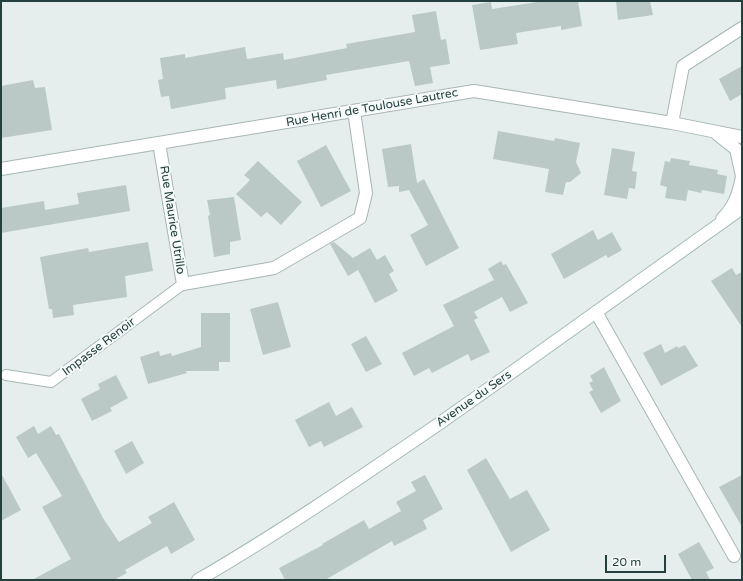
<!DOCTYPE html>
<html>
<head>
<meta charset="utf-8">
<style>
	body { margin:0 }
	#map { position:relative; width:743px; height:581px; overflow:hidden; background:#e5eeec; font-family:"Varela Round",sans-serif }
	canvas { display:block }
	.frame { position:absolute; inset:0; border:2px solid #23403f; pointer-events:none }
	.scale { position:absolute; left:605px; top:555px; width:61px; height:18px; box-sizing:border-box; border:2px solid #23403f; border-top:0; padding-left:5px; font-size:12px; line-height:14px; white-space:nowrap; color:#23403f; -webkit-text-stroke:3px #f5faf9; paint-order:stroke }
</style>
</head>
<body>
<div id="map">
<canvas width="743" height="581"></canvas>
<div class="frame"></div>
<div class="scale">20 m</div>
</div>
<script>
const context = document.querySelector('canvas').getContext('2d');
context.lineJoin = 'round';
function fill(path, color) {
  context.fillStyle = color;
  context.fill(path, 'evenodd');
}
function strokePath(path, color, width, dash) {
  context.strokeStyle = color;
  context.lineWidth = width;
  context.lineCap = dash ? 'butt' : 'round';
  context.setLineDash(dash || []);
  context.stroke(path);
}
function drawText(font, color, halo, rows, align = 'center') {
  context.font = font + ' "Varela Round",sans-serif';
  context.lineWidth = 4;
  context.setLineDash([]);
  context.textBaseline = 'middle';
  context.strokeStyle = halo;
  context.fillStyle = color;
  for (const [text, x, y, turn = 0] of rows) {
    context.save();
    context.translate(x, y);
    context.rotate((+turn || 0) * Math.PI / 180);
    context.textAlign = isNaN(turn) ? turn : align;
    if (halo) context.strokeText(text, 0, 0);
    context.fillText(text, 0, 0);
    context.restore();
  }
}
const building = new Path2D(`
	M544,1H578L582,26L561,30V26L516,33L518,44L480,50L472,5L491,2L492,9Z
	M616,1H650L653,15L618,20Z
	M436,11L441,40L446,39L450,64L430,67L433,83L415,86L409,61L326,75L327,80L277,89L276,80L225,88L226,99L171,109L169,96L161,97L158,80L163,79L160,58L185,54V58L245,47L247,59L283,53L284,60L347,48L346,44L415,32L412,15Z
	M742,66V94L730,101L719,79Z
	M33,80L35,88L45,87L52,130L1,138V86Z
	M498,131L554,141L555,138L580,143L576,162L581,173L570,182H566L563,195L545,192L549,169L493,159Z
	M411,144L417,183L424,179L459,248L426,266L410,235L428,225L409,190L399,192V186L388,187L382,149Z
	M326,145L351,191L321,207L297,161Z
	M612,148L635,152L632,171L637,172L635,189L629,188L627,199L604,195Z
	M671,158L690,161L689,165L718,170L717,174L727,176L724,194L702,190L701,193L688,190L686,201L665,198L667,187L660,185L665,161L670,162Z
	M258,161L302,202L281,225L267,212L261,217L236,194L250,180L244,175Z
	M126,185L130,211L1,233V208L44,201L45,210L79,204L77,193Z
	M234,197L241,240L230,242V254L214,257L208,216L210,215L207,200Z
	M593,230L598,240L612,232L622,250L608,258L606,255L564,279L551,254Z
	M148,242L153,271L125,276L127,297L73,305L74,315L53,318L52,309H49L40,257L88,248L89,252Z
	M334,242L353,258L370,248L377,260L385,255L394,271L389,274L398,291L375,303L358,270L348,276L330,244Z
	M501,261L503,265L506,264L528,303L510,312L502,297L474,312L478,318L474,320L490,352L471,361L468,354L432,373L429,368L414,376L402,353L454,326L443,305L494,280L488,269Z
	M732,268L736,275L742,272V327L711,281Z
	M278,302L291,347L263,355L250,309Z
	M201,313H230V362H219V371H186L187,373L148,384L140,357L159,351L160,356L171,353L172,356L201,347Z
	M366,336L382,364L366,372L351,344Z
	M661,344L665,353L677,346L678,348L685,345L698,366L661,386L643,353Z
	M604,367L621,401L601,413L589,392L593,390L589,383L593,381L590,376Z
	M116,375L128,398L110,408L112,411L92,421L81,399L100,389L98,384Z
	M329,402L336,416L352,407L363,427L324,447L321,441L309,447L295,420Z
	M34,426L38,434L51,426L56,435L59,434L103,518L119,542L152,523L148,517L174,502L195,540L171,554L167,546L125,570L127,573L114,580H32L71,559L42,507L62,496L36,453L28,458L16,437Z
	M132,441L144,463L126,474L114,451Z
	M486,458L510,499L527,490L550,530L511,552L467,470Z
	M1,473L21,510L1,521Z
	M425,475L443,509L423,520L427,529L394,546L392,541L325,580H285L279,568L323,545L322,544L364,520L369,529L401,511L396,502L416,491L411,482Z
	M742,475V527L719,487Z
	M699,542L714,568L706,572L710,580H692L678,554Z`);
const lane = new Path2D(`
	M6,375L51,382L183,284`);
const street = new Path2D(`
	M672,123L683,66L742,28
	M717,134L736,149L742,176
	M159,143L183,284L274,268L360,218L366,193L354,111
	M1,169L474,91L672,123L742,137
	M722,219C734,207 739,194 742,176
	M596,312L734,556`);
const secondary = new Path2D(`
	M198,580C281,532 361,477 440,423C541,352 641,280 742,208`);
const streetNames = [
	["Rue Henri de Toulouse Lautrec",372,108,-10],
	["Rue Maurice Utrillo",172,220,81],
	["Impasse Renoir",99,347,-37],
	["Avenue du Sers",474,399,-35]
];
fill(building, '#bac9c6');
strokePath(lane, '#a7b6b5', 12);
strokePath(street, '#a7b6b5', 14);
strokePath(secondary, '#a3bab7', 14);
strokePath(lane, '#fff', 10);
strokePath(street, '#fff', 12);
strokePath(secondary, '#fff', 12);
drawText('12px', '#23403f', '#f5faf9', streetNames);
</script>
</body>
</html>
